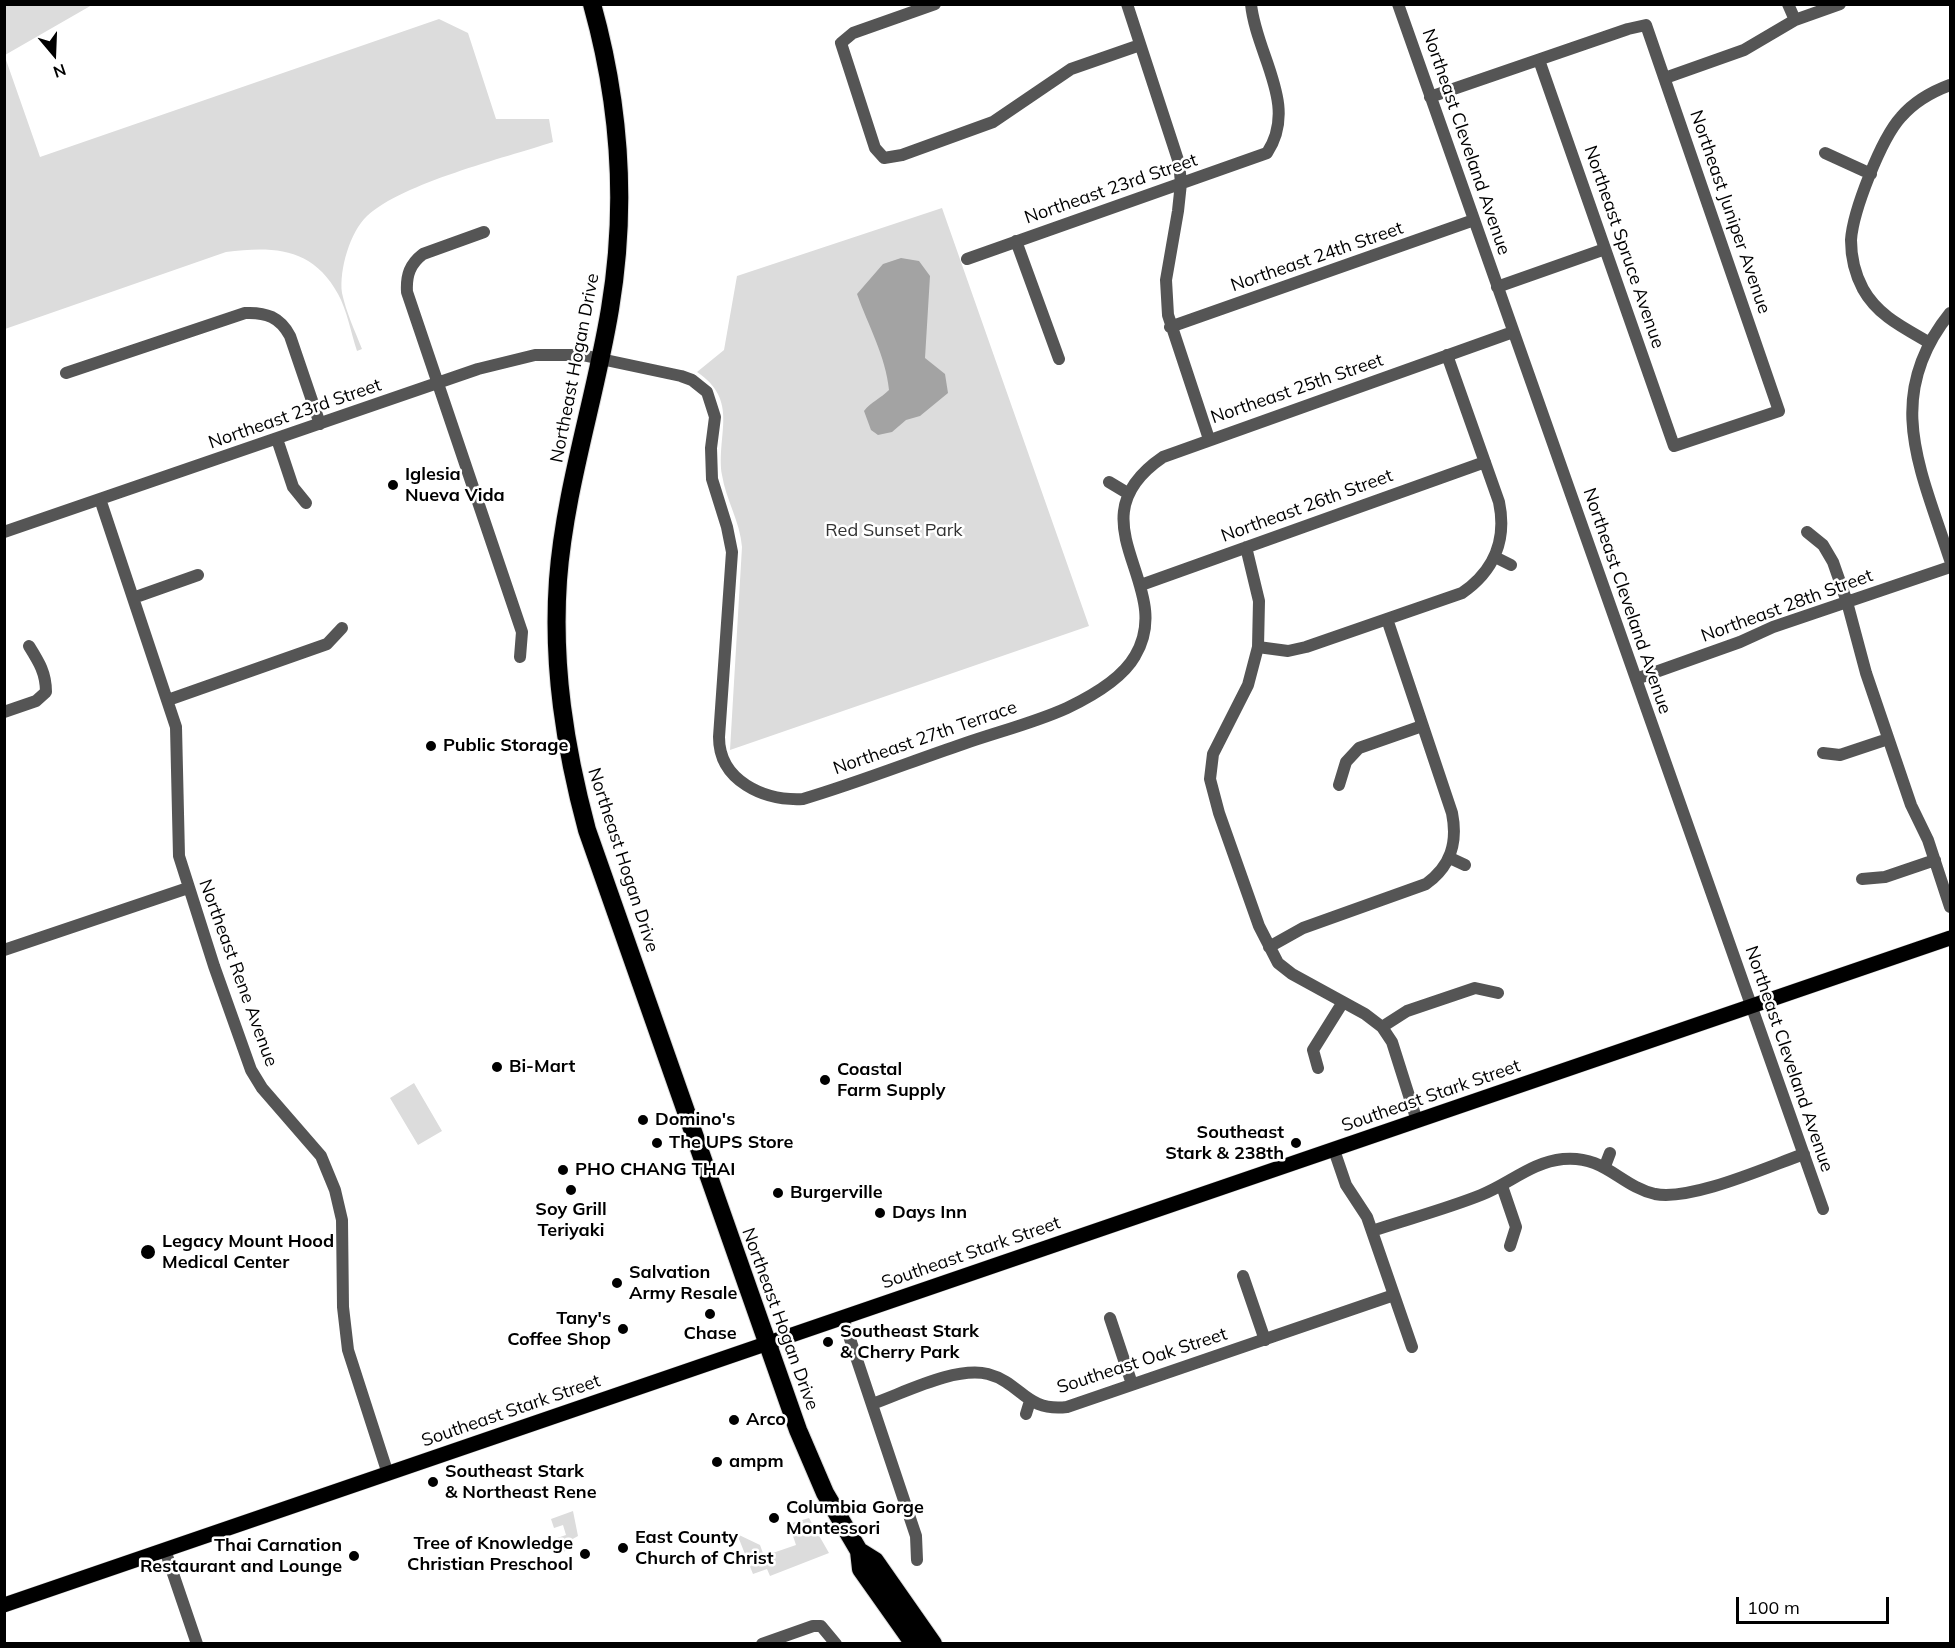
<!DOCTYPE html>
<html>
<head>
<meta charset="utf-8">
<style>
	body { margin:0 }
	#map { position:relative; width:1955px; height:1648px; overflow:hidden; background:#fff; font-family:Mulish,sans-serif }
	canvas { display:block }
	.frame { position:absolute; inset:0; border:6px solid #000; pointer-events:none }
	.north { position:absolute; left:24px; top:24px; width:60px; height:60px; -webkit-text-stroke:4px #fff; paint-order:stroke; rotate:161deg; font-size:16px; font-weight:700; line-height:24px; text-align:center; color:#000 }
	.north::after { content:''; display:block; margin:auto; width:21px; height:27px; background:#000; clip-path:polygon(50% 0,100% 100%,50% 72%,0 100%) }
	.scale { position:absolute; left:1736px; top:1597px; width:153px; height:27px; box-sizing:border-box; border:3px solid #000; border-top:0; padding-left:8px; font-size:18px; line-height:21px; white-space:nowrap; color:#000; -webkit-text-stroke:4px #fff; paint-order:stroke }
</style>
</head>
<body>
<div id="map">
<canvas width="1955" height="1648"></canvas>
<div class="frame"></div>
<div class="north">N</div>
<div class="scale">100 m</div>
</div>
<script>
const context = document.querySelector('canvas').getContext('2d');
context.lineJoin = 'round';
function fill(path, color) {
  context.fillStyle = color;
  context.fill(path, 'evenodd');
}
function strokePath(path, color, width, dash) {
  context.strokeStyle = color;
  context.lineWidth = width;
  context.lineCap = dash ? 'butt' : 'round';
  context.setLineDash(dash || []);
  context.stroke(path);
}
function drawText(font, color, halo, rows, align = 'center') {
  context.font = font + ' Mulish,sans-serif';
  context.lineWidth = 5;
  context.setLineDash([]);
  context.textBaseline = 'middle';
  context.strokeStyle = halo;
  context.fillStyle = color;
  for (const [text, x, y, turn = 0] of rows) {
    context.save();
    context.translate(x, y);
    context.rotate((+turn || 0) * Math.PI / 180);
    context.textAlign = isNaN(turn) ? turn : align;
    if (halo) context.strokeText(text, 0, 0);
    context.fillText(text, 0, 0);
    context.restore();
  }
}
const green = new Path2D(`
	M5,4H92V5L5,55Z
	M439,19L468,33L496,119H549L553,142C504,158 403,183 367,216C350,232 339,270 342,293C346,312 355,331 362,349L357,351C351,333 347,310 338,294C313,247 272,246 226,252L5,329V57L40,157Z
	M942,208L1089,626L730,750L742,547C740,521 726,500 722,475C716,434 740,401 697,372L724,350L737,276Z
	M414,1083L442,1131L418,1145L390,1098Z
	M573,1511L578,1536L569,1541L572,1549L559,1553L554,1539L566,1535L563,1525L554,1528L551,1519Z
	M809,1518L829,1553L770,1576L767,1569L753,1574L737,1534L760,1545L764,1556L796,1545L789,1524Z`);
const water = new Path2D(`
	M901,258L919,261L930,276L925,358L945,374L948,393L920,416L906,420L892,432L878,435L871,430L864,411C871,402 881,398 889,390C886,357 868,325 857,294L883,264Z`);
const minor = new Path2D(`
	M935,4L853,33L841,43L875,148L884,158L902,155L993,122L1071,69L1140,45
	M1127,4L1179,163L1181,183L1178,211L1166,280L1168,315L1209,439
	M1398,4L1823,1209
	M1788,4L1795,20
	M1665,78L1744,50L1795,20L1840,4
	M1430,97L1628,29L1646,25L1779,411L1674,446L1539,60
	M1825,153L1871,174
	M484,232L423,254C410,264 406,275 407,292L522,632L520,657
	M1016,241L1059,359
	M967,259L1267,153C1299,105 1256,55 1251,4
	M1497,287L1605,249
	M1950,313C1882,397 1921,470 1950,560
	M1170,327L1474,220
	M1930,343C1904,328 1878,316 1863,289C1855,274 1851,257 1851,240C1853,211 1881,139 1901,117C1914,102 1931,92 1950,85
	M66,373L245,313C266,312 280,317 290,336L320,424
	M277,439L293,487L306,503
	M1109,482L1129,494
	M100,499L176,727L179,856L214,966L251,1070L262,1088L321,1156L335,1190L342,1220L343,1307L348,1350L388,1474
	M4,532L478,369L535,355H582L681,376L692,380L707,392L715,417L711,448L712,479L727,527L732,552L719,737C719,781 764,801 803,799C857,783 910,762 963,744C997,732 1034,723 1067,708C1090,697 1122,679 1135,656C1178,585 1069,521 1163,457L1513,332
	M1807,532L1823,545L1833,562L1847,602L1866,673L1911,805L1928,840L1950,907
	M1246,547L1259,601L1258,647L1248,685L1213,754L1210,779L1219,813L1259,926L1278,963L1292,974L1365,1014L1382,1027L1392,1042L1417,1121
	M1495,557L1511,565
	M1141,585L1485,462
	M133,598L198,575
	M1258,647L1288,651L1306,647L1462,593C1494,571 1507,540 1499,502L1447,355
	M1636,679L1740,642L1773,627L1950,567
	M168,700L327,644L342,628
	M4,712L36,701L46,692C46,673 39,662 29,646
	M1823,753L1840,755L1888,739
	M1339,785L1346,762L1359,748L1422,726
	M1450,858L1465,865
	M1862,879L1885,877L1935,860
	M1269,947L1303,928L1426,884C1451,866 1458,843 1452,813L1387,619
	M4,950L188,888
	M1382,1027L1407,1011L1475,988L1498,993
	M1318,1068L1313,1050L1343,1002
	M1334,1150L1346,1185L1367,1217L1412,1347
	M1605,1166L1610,1153
	M1502,1186L1516,1227L1510,1246
	M1372,1231C1408,1219 1446,1209 1481,1195C1509,1184 1532,1162 1563,1159C1605,1155 1620,1186 1655,1194C1692,1201 1767,1167 1804,1154
	M1243,1276L1265,1340
	M843,1318L916,1536L917,1560
	M1110,1318L1132,1384
	M872,1404C904,1393 955,1366 988,1374C1022,1383 1025,1412 1067,1407L1394,1295
	M1026,1414L1030,1401
	M165,1550L197,1644
	M762,1644L813,1626H821L836,1644`);
const major = new Path2D(`
	M4,1605L1950,938`);
const highway = new Path2D(`
	M592,4C620,104 627,207 610,309C595,400 565,488 558,580C552,666 565,748 587,830L798,1430L825,1493L859,1551L861,1569L914,1644
	M859,1551L875,1561L933,1644`);
const markers = [
	[393,485,6,"#000"],
	[431,746,6,"#000"],
	[497,1067,6,"#000"],
	[825,1080,6,"#000"],
	[643,1120,6,"#000"],
	[657,1143,6,"#000"],
	[1296,1143,6,"#000"],
	[563,1170,6,"#000"],
	[571,1190,6,"#000"],
	[778,1193,6,"#000"],
	[880,1213,6,"#000"],
	[148,1252,8,"#000"],
	[617,1283,6,"#000"],
	[710,1314,6,"#000"],
	[623,1329,6,"#000"],
	[828,1342,6,"#000"],
	[734,1420,6,"#000"],
	[717,1462,6,"#000"],
	[433,1482,6,"#000"],
	[774,1518,6,"#000"],
	[623,1548,6,"#000"],
	[585,1554,6,"#000"],
	[354,1556,6,"#000"]
];
const streetNames = [
	["Northeast Cleveland Avenue",1466,142,71],
	["Northeast 23rd Street",1111,189,-19],
	["Northeast Juniper Avenue",1730,212,71],
	["Northeast Spruce Avenue",1624,247,71],
	["Northeast 24th Street",1317,257,-19],
	["Northeast Hogan Drive",575,368,-79],
	["Northeast 25th Street",1297,389,-19],
	["Northeast 23rd Street",295,414,-19],
	["Northeast 26th Street",1307,506,-20],
	["Northeast Cleveland Avenue",1627,601,71],
	["Northeast 28th Street",1787,606,-20],
	["Northeast 27th Terrace",925,738,-19],
	["Northeast Hogan Drive",623,860,72],
	["Northeast Rene Avenue",238,973,70],
	["Northeast Cleveland Avenue",1789,1059,71],
	["Southeast Stark Street",1431,1096,-19],
	["Southeast Stark Street",971,1253,-19],
	["Northeast Hogan Drive",780,1319,70],
	["Southeast Oak Street",1142,1361,-18],
	["Southeast Stark Street",511,1411,-19]
];
const poiNames = [
	["Iglesia",405,475],
	["Nueva Vida",405,496],
	["Public Storage",443,746],
	["Bi-Mart",509,1067],
	["Coastal",837,1070],
	["Farm Supply",837,1091],
	["Domino's",655,1120],
	["Southeast",1284,1133,"right"],
	["Stark & 238th",1284,1154,"right"],
	["The UPS Store",669,1143],
	["PHO CHANG THAI",575,1170],
	["Burgerville",790,1193],
	["Soy Grill",571,1210,"center"],
	["Teriyaki",571,1231,"center"],
	["Days Inn",892,1213],
	["Legacy Mount Hood",162,1242],
	["Medical Center",162,1263],
	["Salvation",629,1273],
	["Army Resale",629,1294],
	["Tany's",611,1319,"right"],
	["Coffee Shop",611,1340,"right"],
	["Southeast Stark",840,1332],
	["& Cherry Park",840,1353],
	["Chase",710,1334,"center"],
	["Arco",746,1420],
	["ampm",729,1462],
	["Southeast Stark",445,1472],
	["& Northeast Rene",445,1493],
	["Columbia Gorge",786,1508],
	["Montessori",786,1529],
	["East County",635,1538],
	["Church of Christ",635,1559],
	["Tree of Knowledge",573,1544,"right"],
	["Christian Preschool",573,1565,"right"],
	["Thai Carnation",342,1546,"right"],
	["Restaurant and Lounge",342,1567,"right"]
];
const parkNames = [
	["Red Sunset Park",894,531]
];
fill(green, '#dcdcdc');
fill(water, '#a3a3a3');
strokePath(major, '#dbdbdb', 16);
strokePath(highway, '#dbdbdb', 20);
strokePath(minor, '#555', 12);
strokePath(major, '#000', 15);
strokePath(highway, '#000', 18);
for (const [x, y, r, color] of markers) {
  const dot = new Path2D();
  dot.arc(x, y, r, 0, 2 * Math.PI);
  context.fillStyle = color;
  context.fill(dot);
  strokePath(dot, '#fff', 2);
}
drawText('18px', '#000', '#fff', streetNames);
drawText('bold 18px', '#000', '#fff', poiNames, 'left');
drawText('18px', '#333', '#fff', parkNames);
</script>
</body>
</html>
